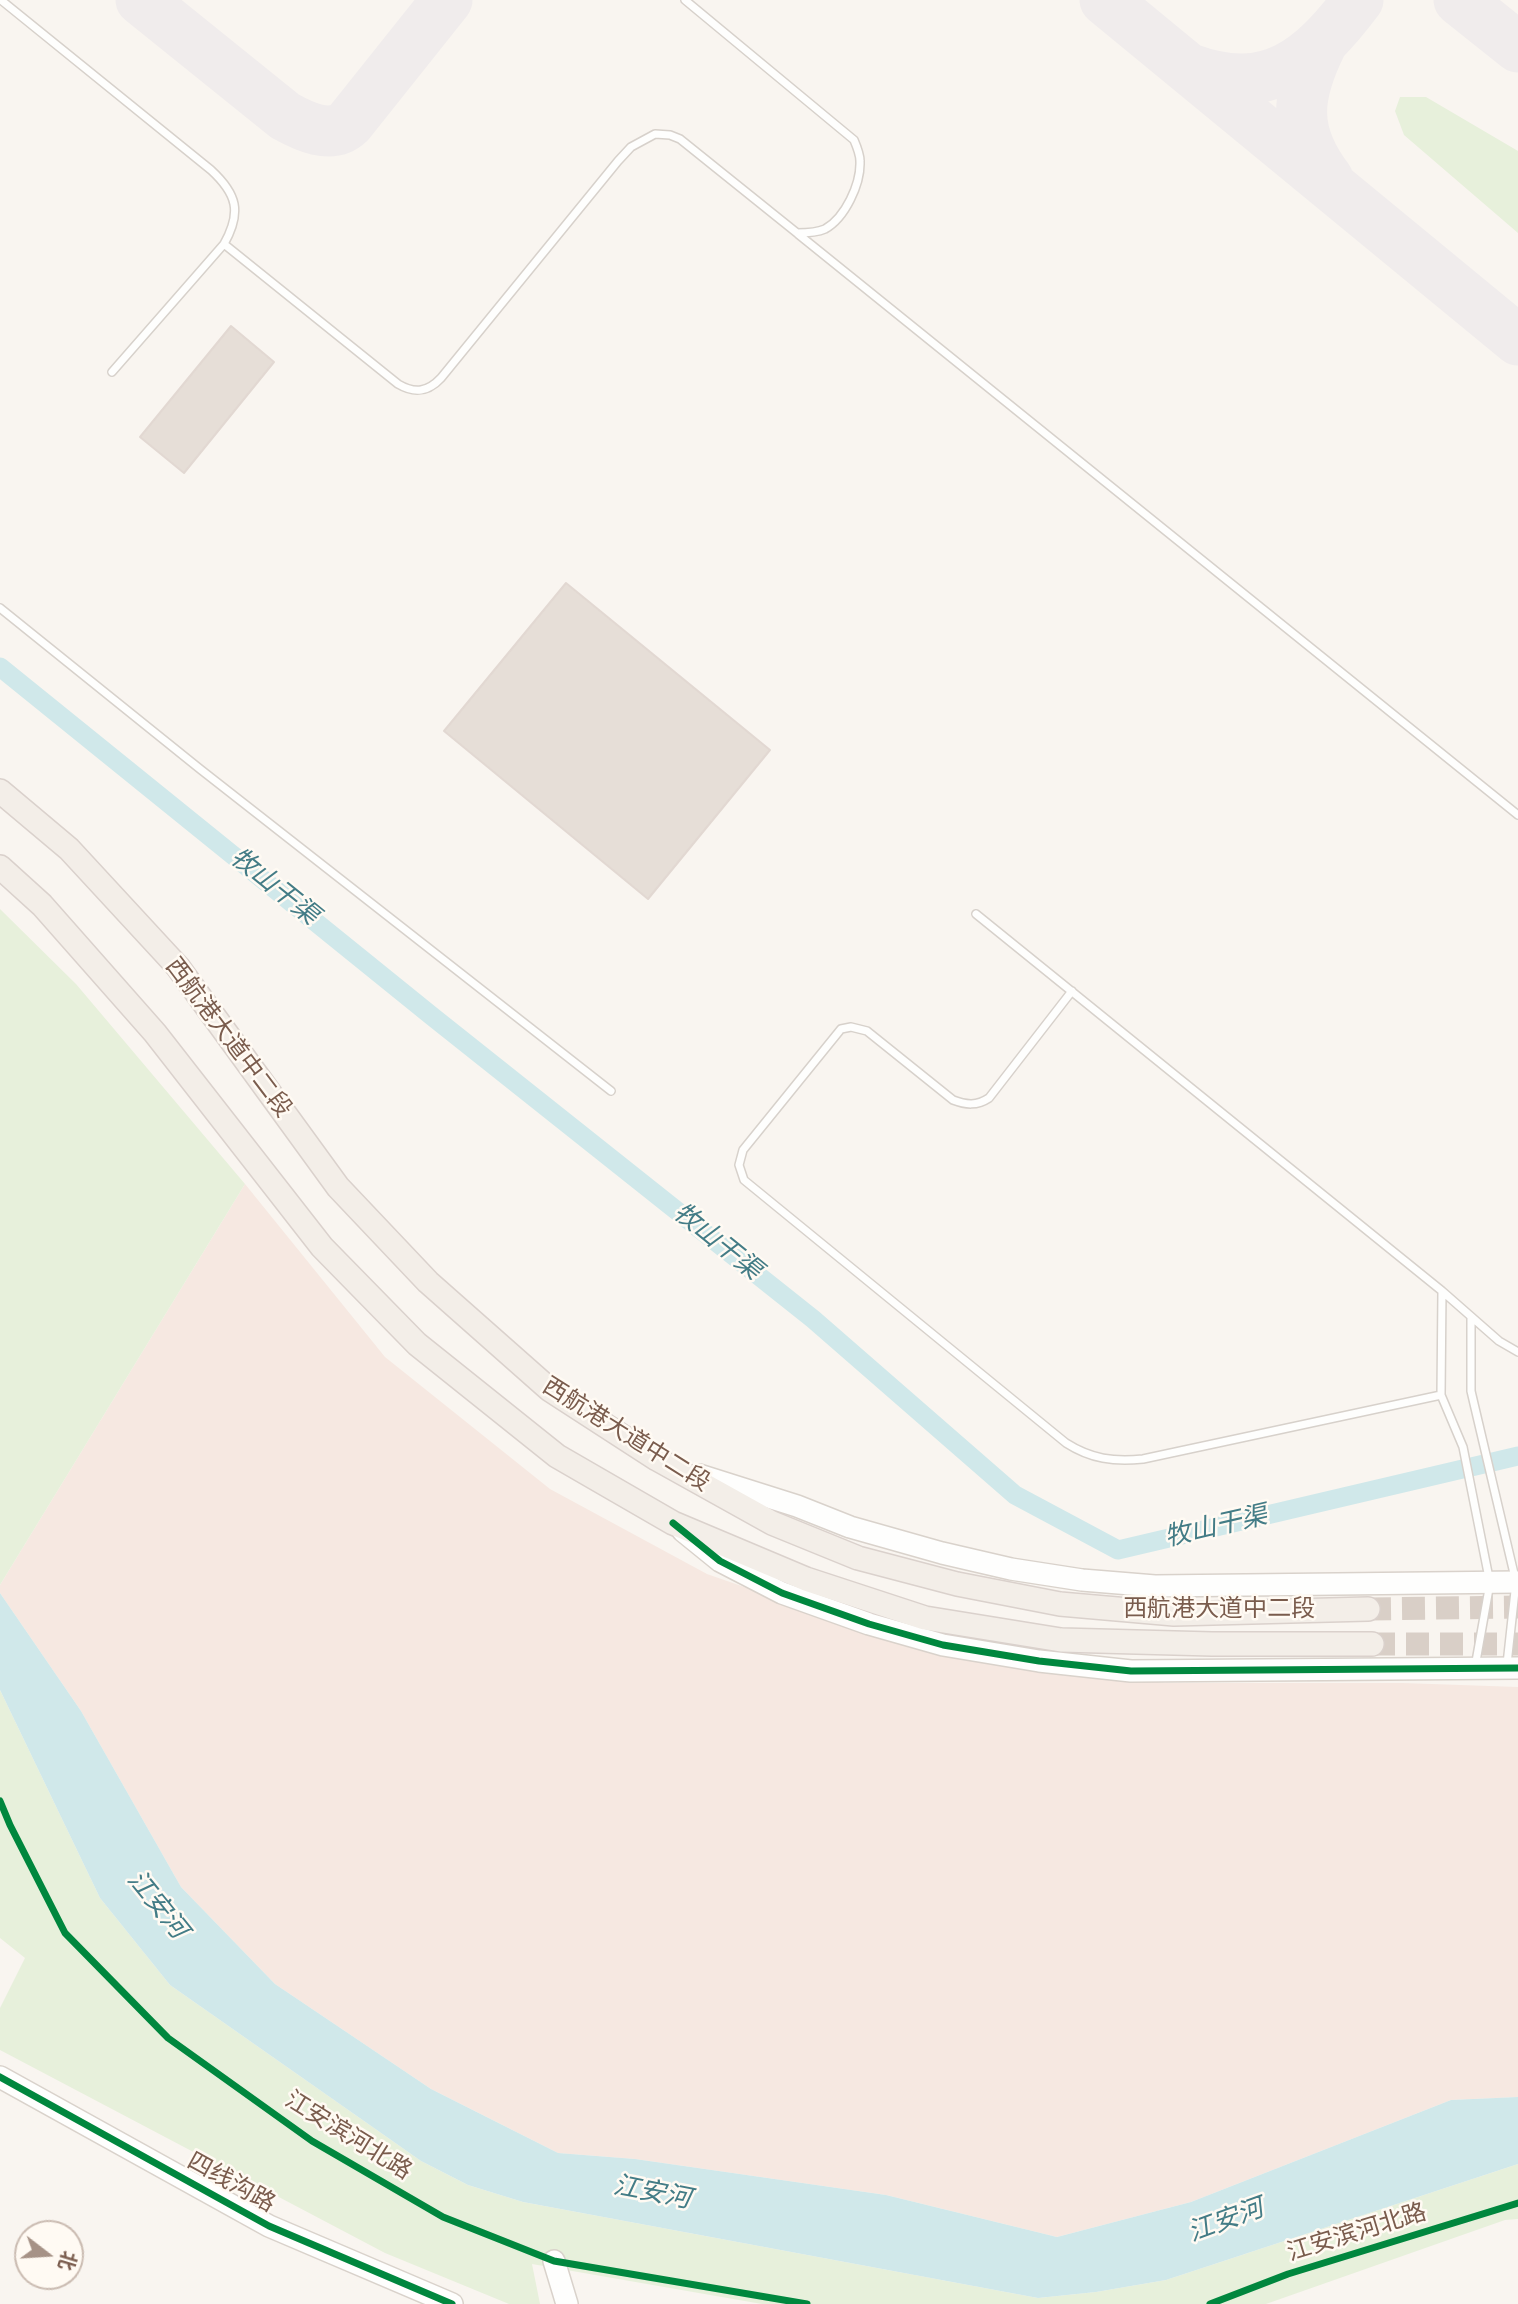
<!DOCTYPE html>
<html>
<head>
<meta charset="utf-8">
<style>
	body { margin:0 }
	#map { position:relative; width:1518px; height:2304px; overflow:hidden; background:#f9f5f0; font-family:Helvetica,"Noto Sans SC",sans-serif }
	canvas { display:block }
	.north { position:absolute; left:14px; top:2220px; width:70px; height:70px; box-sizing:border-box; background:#fffaf3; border:2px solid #cabbb1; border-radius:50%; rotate:107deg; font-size:19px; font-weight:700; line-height:28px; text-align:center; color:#7a5c4d }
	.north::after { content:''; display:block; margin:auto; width:24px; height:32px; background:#a69286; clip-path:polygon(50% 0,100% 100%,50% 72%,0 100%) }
</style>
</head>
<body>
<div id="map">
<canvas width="1518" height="2304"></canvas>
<div class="north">北</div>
</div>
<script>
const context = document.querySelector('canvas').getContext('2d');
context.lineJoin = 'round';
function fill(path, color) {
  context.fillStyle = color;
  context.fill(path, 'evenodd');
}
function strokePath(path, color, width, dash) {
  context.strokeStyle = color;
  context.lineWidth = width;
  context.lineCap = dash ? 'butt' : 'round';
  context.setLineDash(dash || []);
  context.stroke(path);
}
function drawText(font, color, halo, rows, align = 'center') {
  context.font = font + ' Helvetica,"Noto Sans SC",sans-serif';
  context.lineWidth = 5;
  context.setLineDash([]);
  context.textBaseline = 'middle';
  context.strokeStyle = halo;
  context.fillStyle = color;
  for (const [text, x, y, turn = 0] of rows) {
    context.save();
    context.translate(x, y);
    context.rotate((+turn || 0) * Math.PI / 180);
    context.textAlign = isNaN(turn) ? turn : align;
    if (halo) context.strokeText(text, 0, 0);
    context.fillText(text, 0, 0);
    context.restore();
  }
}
const commercial = new Path2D(`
	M245,1184L385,1357L550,1489L707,1574L917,1647L1165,1683H1403L1518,1687V2097L1451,2100L1191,2202L1057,2237L886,2195L635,2159L558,2153L431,2089L275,1984L181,1887L81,1711L0,1593V1585Z`);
const green = new Path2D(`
	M1400,97H1426L1518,151V233L1404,135L1395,111Z
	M0,909L76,984L245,1184L0,1585Z
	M0,1690L100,1898L170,1985L421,2161L468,2185L523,2202L1038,2298L1096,2292L1166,2280L1518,2164V2219L1505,2220L1266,2304H762L532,2264L540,2304H509L385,2253L0,2050V2008L25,1958L0,1938Z`);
const water = new Path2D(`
	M0,1593L81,1711L181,1887L275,1984L431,2089L558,2153L635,2159L886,2195L1057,2237L1191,2202L1451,2100L1518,2097V2164L1166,2280L1096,2292L1038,2298L523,2202L468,2185L421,2161L170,1985L100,1898L0,1690Z`);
const canal = new Path2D(`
	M0,667L433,1017L813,1319L1015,1495L1118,1550L1518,1456`);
const taxiway = new Path2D(`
	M141,0L285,116C303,126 331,140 349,123L447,0
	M1105,0L1518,340
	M1459,0L1518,47
	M1321,45C1296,96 1292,132 1328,179
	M1190,69C1269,98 1312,61 1358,0`);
const building = new Path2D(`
	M231,326L274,362L184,473L140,437Z
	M566,583L770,750L648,899L444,731Z`);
const primaryTunnel = new Path2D(`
	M1368,1609L1518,1607
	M1372,1644H1518`);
const lane = new Path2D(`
	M1,0L211,170C237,194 242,212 224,244L112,372
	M798,234L1518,815
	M224,244L398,384C415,394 428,392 441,378L618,161L631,147L655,134L670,135L680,139L797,233C806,233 816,233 825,229C845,218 861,184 860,161C860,154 857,147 854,140L685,0
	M0,608L200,769L611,1091
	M976,914L1442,1291L1499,1341L1518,1352
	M1072,991L989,1098C977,1106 966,1105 953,1100L867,1031L851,1027L841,1029L743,1150L739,1165L744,1180L1066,1443C1091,1459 1114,1462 1143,1459L1441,1395
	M1442,1291L1441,1395L1463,1447L1490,1583L1475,1667
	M1471,1317V1391L1516,1582L1507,1664`);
const secondary = new Path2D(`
	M699,1475L797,1506L850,1527L942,1553L1011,1569L1082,1580L1155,1586L1518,1582
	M683,1531L720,1561L782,1593L869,1624L943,1645L1039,1661L1131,1671L1518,1668
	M0,2077L269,2226L452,2304
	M554,2261L567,2304`);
const primary = new Path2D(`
	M0,791L69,849L178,967L338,1187L428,1282L549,1389L657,1459L772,1523L858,1558L957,1584L1060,1604L1174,1614L1368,1609
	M0,867L42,905L155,1033L322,1247L417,1344L557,1456L673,1523L806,1579L925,1618L1061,1640L1212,1644H1372`);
const cycleway = new Path2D(`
	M673,1523L720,1561L782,1593L869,1624L943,1645L1039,1661L1131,1671L1518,1668
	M0,1801L10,1825L65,1933L168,2038L312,2141L443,2217L554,2261L807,2304
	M0,2077L269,2226L452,2304
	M1210,2304L1288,2274L1518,2203`);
const streetNames = [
	["西航港大道中二段",228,1038,53],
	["西航港大道中二段",626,1435,32],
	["西航港大道中二段",1219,1609],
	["江安滨河北路",348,2136,32],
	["四线沟路",231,2183,29],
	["江安滨河北路",1357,2233,-17]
];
const waterNames = [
	["牧山干渠",274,887,39],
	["牧山干渠",717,1242,39],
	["牧山干渠",1216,1527,-13],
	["江安河",157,1905,51],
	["江安河",652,2193,11],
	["江安河",1226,2221,-20]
];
fill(commercial, '#f6e8e1');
fill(green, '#e7f0db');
fill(water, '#d0e8ea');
strokePath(canal, '#d0e8ea', 19);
strokePath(taxiway, '#f0ecec', 51);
fill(building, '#e6ded7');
strokePath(building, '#e2d8d2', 2);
strokePath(primaryTunnel, '#d9cfc7', 23, [23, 11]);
strokePath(lane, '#d7d1cb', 10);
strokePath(secondary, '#d9d2cb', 24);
strokePath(primary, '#dad1cc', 26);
strokePath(lane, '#fefefd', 7);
strokePath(secondary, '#fefefd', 21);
strokePath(primary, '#f3eee8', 23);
strokePath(cycleway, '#00873e', 7);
drawText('24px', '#7a5c4d', '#fffaf3', streetNames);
drawText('italic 26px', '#437c86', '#fffaf3', waterNames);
</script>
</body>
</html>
